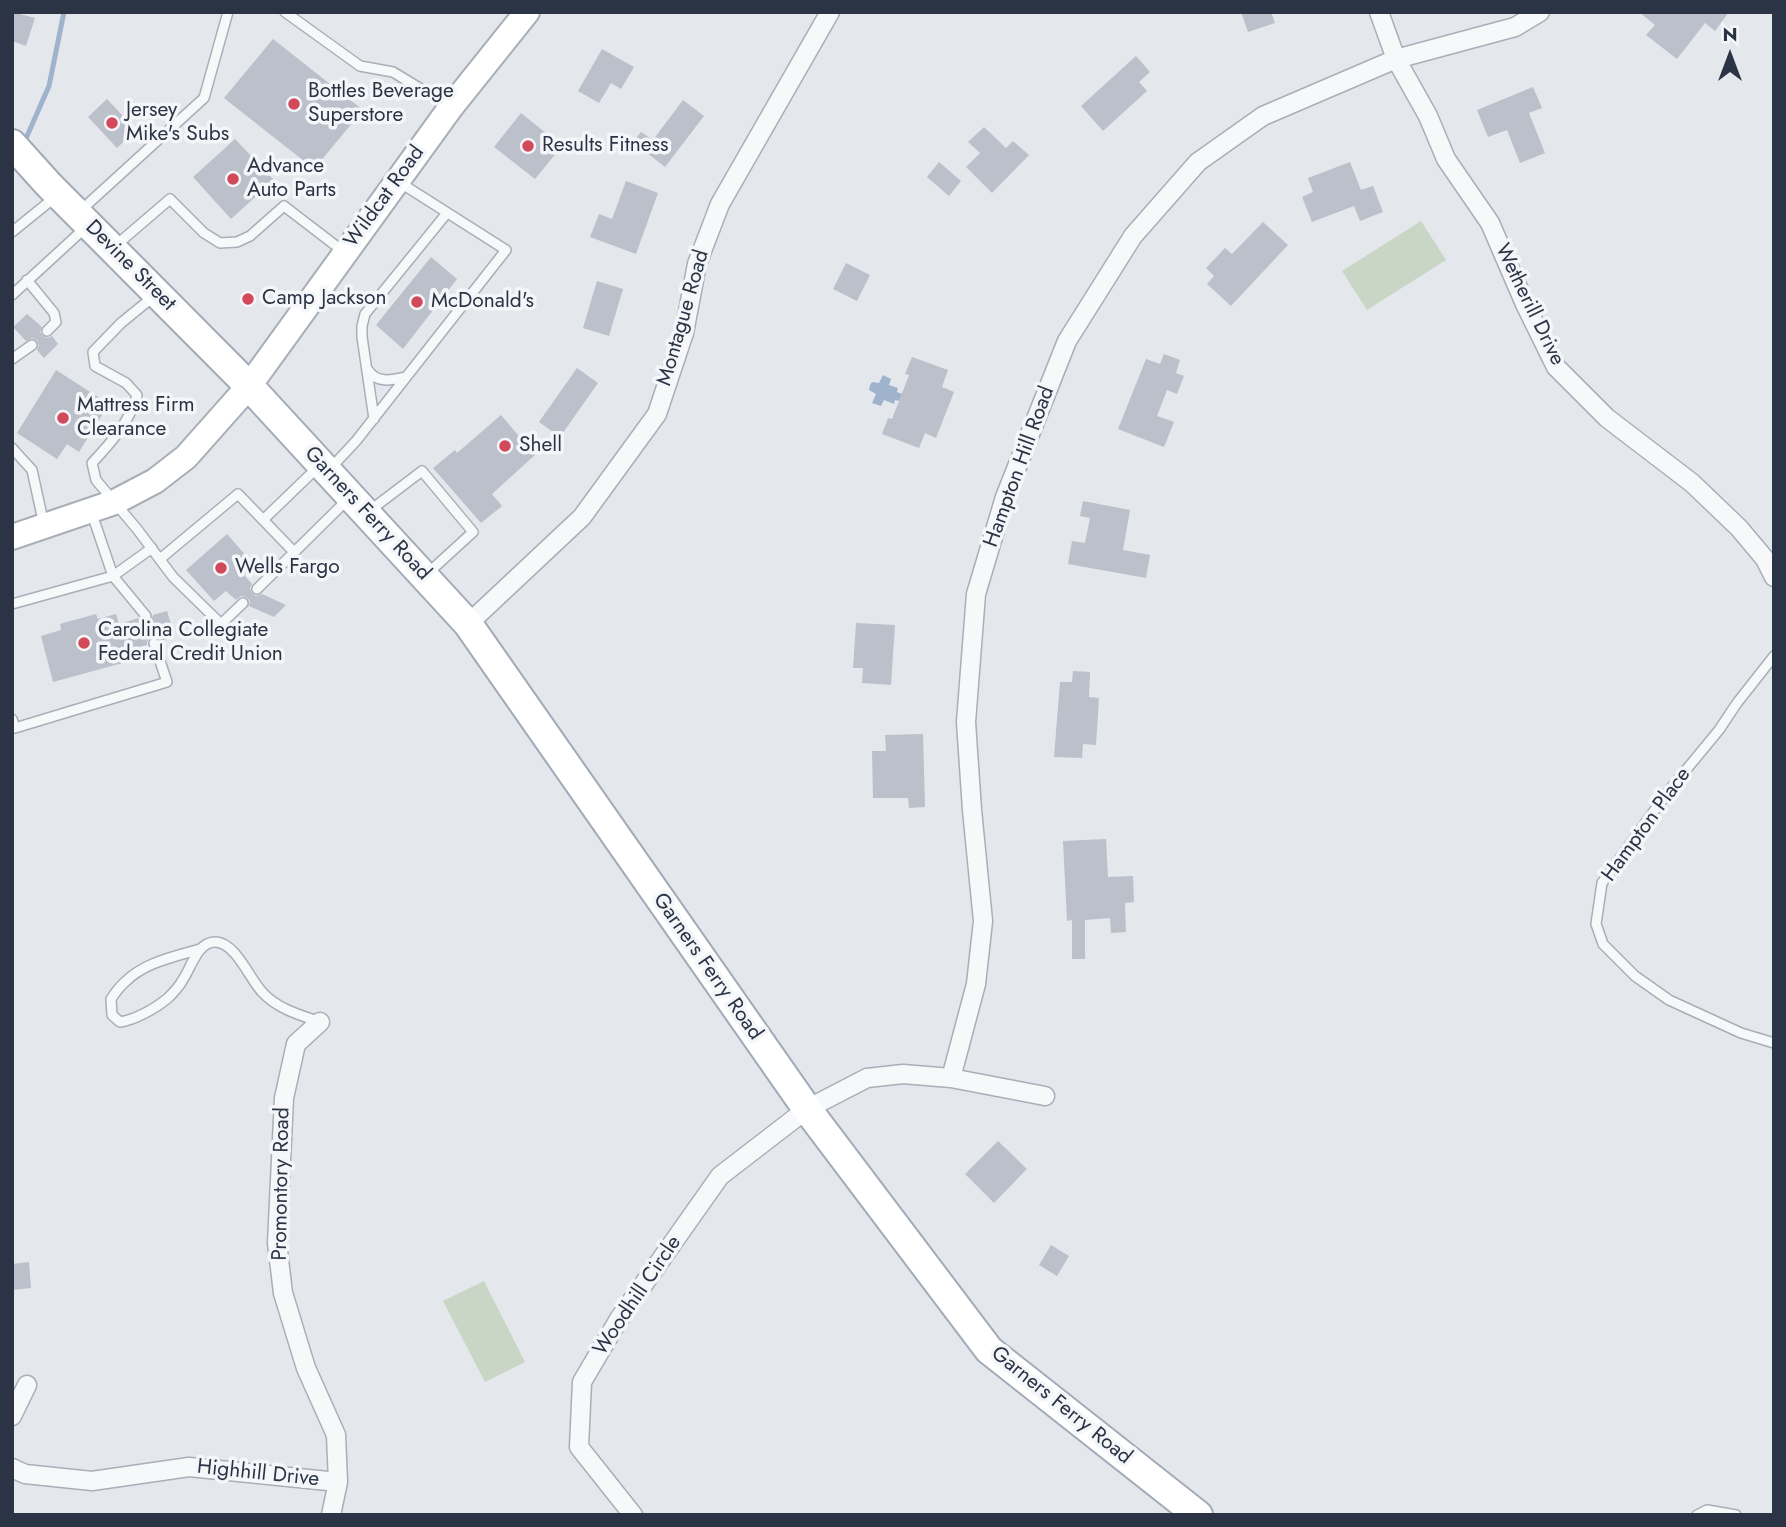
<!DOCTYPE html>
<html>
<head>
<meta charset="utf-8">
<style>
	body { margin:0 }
	#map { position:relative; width:1786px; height:1527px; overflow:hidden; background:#e4e7ec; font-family:Jost,sans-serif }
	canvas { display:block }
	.frame { position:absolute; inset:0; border:14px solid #2b3445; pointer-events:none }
	.north { position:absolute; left:1695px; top:21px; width:70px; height:70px; -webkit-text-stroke:5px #f4f6f9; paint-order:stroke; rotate:0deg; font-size:19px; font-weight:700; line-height:28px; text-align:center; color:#2b3445 }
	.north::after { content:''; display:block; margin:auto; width:24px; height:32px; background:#2b3445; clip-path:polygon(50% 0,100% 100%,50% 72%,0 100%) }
</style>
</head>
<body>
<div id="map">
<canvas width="1786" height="1527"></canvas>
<div class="frame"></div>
<div class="north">N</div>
</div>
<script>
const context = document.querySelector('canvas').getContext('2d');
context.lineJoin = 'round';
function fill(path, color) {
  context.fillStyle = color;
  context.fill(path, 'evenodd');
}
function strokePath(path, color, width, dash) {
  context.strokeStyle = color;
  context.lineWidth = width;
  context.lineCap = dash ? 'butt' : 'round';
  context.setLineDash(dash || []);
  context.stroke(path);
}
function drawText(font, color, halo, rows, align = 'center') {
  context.font = font + ' Jost,sans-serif';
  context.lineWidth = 7;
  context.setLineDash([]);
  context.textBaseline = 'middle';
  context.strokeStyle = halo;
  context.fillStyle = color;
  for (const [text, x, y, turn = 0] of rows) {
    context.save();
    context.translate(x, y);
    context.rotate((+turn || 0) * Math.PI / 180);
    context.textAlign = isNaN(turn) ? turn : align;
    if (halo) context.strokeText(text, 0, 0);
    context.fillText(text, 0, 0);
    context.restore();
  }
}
const green = new Path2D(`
	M1421,221L1446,260L1367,310L1342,271Z
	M484,1281L525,1362L485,1382L443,1301Z`);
const water = new Path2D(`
	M883,375L891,379L889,385L898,388L897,392L902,394L899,401L895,400L894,404L884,400L881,406L872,403L876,394L869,390L870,385L872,382L879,383Z`);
const stream = new Path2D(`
	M24,143L49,86L64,12`);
const building = new Path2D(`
	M12,12L35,18L26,46L12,41Z
	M1241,12H1271L1275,23L1248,32Z
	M1639,12H1729L1715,31L1705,23L1677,59L1646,35L1655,25Z
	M273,39L363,110L314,169L224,98Z
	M602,49L634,67L621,89L611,83L599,103L578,91Z
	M1136,56L1150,72L1139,82L1147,91L1103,131L1081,106Z
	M1533,87L1542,108L1529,113L1545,153L1520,163L1507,130L1488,137L1477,110Z
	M107,99L136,130L117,148L88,117Z
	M683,100L704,116L665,167L633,142L641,132L653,140Z
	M521,113L562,146L535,179L494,147Z
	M984,127L1006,148L1013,141L1029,155L992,193L966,167L980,153L968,142Z
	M235,139L274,180L231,219L193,177Z
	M939,162L961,181L949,196L927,177Z
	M1350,162L1361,190L1373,186L1383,212L1360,221L1354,206L1312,222L1302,197L1313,192L1308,178Z
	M626,181L658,193L636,254L590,237L599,214L612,219Z
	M1263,222L1288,245L1231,306L1207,284L1214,276L1206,268L1225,248L1232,254Z
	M431,257L457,279L403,349L376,325Z
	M846,263L870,275L857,301L833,289Z
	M597,281L623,289L609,336L583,328Z
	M27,314L42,327L40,332L43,336L48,338L52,336L58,344L44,358L37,350L39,345L37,340L32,338L26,341L13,327Z
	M1164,354L1180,360L1176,373L1184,376L1177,394L1167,390L1157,416L1174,422L1164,447L1118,429L1146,359L1160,364Z
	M912,357L948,370L942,387L954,392L936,438L925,433L919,448L882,434L888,418L892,419L901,396L909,375L905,374Z
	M577,368L598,383L560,437L539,422Z
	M56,370L109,404L79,452L67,444L57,459L17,433Z
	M501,415L535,455L492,494L502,506L481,523L433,468L455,450L457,453Z
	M1083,501L1130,510L1123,550L1150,555L1146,578L1068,564L1072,541L1085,543L1090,518L1080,516Z
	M227,534L255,566L244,575L252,584L250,588L252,593L256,596L262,594L286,605L274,617L249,606L250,601L246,597L241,596L236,600L226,591L214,601L186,570Z
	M167,611L175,637L161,641L156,636L151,637L147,641V645L127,650L130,661L53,682L41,636L61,630L60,624L96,614L98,619L116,614L119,624L139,618L146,623L151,621L153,615Z
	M856,623L895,625L891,685L862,683L863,668H853Z
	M1073,671L1090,672L1089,697L1099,698L1096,745L1083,744L1082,758L1054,757L1060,682H1072Z
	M923,734L925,807L909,808L908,798H873L872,751H886L885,735Z
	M1106,839L1108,877L1133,876L1134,902L1125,903L1126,932L1111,933L1110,918L1085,920V959H1072V920L1067,921L1063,841Z
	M998,1141L1027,1169L994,1203L965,1174Z
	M1051,1245L1069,1256L1057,1276L1039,1265Z
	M29,1262L31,1288L12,1290V1264Z`);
const lane = new Path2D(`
	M285,12L360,66L393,72L449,106
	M79,212L204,98L228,12
	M12,232L54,198
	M114,247L170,199L204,233L220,243L237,242L250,236L284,206L344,252
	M27,280L54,313L56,322L47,331
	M12,295L85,228
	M153,297L121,323L93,352L95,366L126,383L137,395C131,420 110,444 92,463L96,480L137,529L173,577L221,624L243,603
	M12,359L32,345
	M368,370C377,384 392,380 406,377
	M374,419L362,337V326L365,314L447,213
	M12,448L32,470L44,525
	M329,470L356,441L506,250L399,182
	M91,511L113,576L146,616
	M368,512L422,471L473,532L427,574
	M263,520L320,465
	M160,559L238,494L294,552
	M257,589L347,500
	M12,604L113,576L152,548
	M1774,656L1737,703L1719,730L1667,793L1602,883L1596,924L1603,944L1635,976L1669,1000L1741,1033L1774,1043
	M12,719L15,728L167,682L154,643
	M200,949C174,957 145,962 125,982C119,987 115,993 111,999L112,1015L120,1022C135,1020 156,1008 168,998C173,993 179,987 182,981C191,969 197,941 216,942C236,943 250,980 263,993C278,1009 300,1015 320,1022
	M1697,1515L1707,1510L1736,1515`);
const street = new Path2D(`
	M1379,12L1396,59L1428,116L1446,159L1490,223L1525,304L1556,367L1607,418L1692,483L1739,528L1765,559L1774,577
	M468,624L582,517L657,414L684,333L697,264L720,204L830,12
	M320,1022L296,1044L284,1098L277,1243L283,1293L306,1368L336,1435L338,1482L331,1515
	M951,1078L1045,1096
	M12,1416L27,1385
	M12,1468L25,1474L92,1481L189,1467L338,1482
	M633,1515L579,1447L582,1382L619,1319L720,1176L807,1109L867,1078L903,1074L951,1078L976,984L983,921L972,810L966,722L976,594L1005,497L1067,341L1133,236L1198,162L1263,116L1396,59L1515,27L1540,12`);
const secondary = new Path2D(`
	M12,537L115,502L155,481L186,457L249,386L451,107L527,12`);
const primary = new Path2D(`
	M12,144L48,184L249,386L468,624L807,1109L989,1350L1198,1515`);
const markers = [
	[294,104,7,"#d1495b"],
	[112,123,7,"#d1495b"],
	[528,146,7,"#d1495b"],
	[233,179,7,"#d1495b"],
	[248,299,7,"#d1495b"],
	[417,302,7,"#d1495b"],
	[63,418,7,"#d1495b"],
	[505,446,7,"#d1495b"],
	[221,568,7,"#d1495b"],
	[84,643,7,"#d1495b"]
];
const poiNames = [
	["Bottles Beverage",308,92],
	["Superstore",308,116],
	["Jersey",126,111],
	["Mike's Subs",126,135],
	["Results Fitness",542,146],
	["Advance",247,167],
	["Auto Parts",247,191],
	["Camp Jackson",262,299],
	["McDonald's",431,302],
	["Mattress Firm",77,406],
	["Clearance",77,430],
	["Shell",519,446],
	["Wells Fargo",235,568],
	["Carolina Collegiate",98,631],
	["Federal Credit Union",98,655]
];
const streetNames = [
	["Wildcat Road",385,197,-54],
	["Devine Street",130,266,45],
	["Wetherill Drive",1529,305,64],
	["Montague Road",684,318,-74],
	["Hampton Hill Road",1020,467,-70],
	["Garners Ferry Road",367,514,47],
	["Hampton Place",1647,825,-54],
	["Garners Ferry Road",707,967,55],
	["Promontory Road",282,1184,-89],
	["Woodhill Circle",638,1296,-56],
	["Garners Ferry Road",1061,1406,39],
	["Highhill Drive",258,1474,6]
];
fill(green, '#c9d6c5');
fill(water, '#9fb4cc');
strokePath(stream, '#9fb4cc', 5);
fill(building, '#bbc0ca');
strokePath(lane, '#a9aeb7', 12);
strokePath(street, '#a9aeb7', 21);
strokePath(secondary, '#a9aeb7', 28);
strokePath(primary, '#a3abb8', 32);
strokePath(lane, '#f7f8fa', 9);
strokePath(street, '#f7f8fa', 18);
strokePath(secondary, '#fff', 24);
strokePath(primary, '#fff', 28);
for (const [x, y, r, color] of markers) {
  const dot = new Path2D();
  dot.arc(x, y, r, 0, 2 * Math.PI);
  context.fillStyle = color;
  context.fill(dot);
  strokePath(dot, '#f4f6f9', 2.5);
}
drawText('21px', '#2b3445', '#f4f6f9', poiNames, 'left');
drawText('21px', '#2b3445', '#f4f6f9', streetNames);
</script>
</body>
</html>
